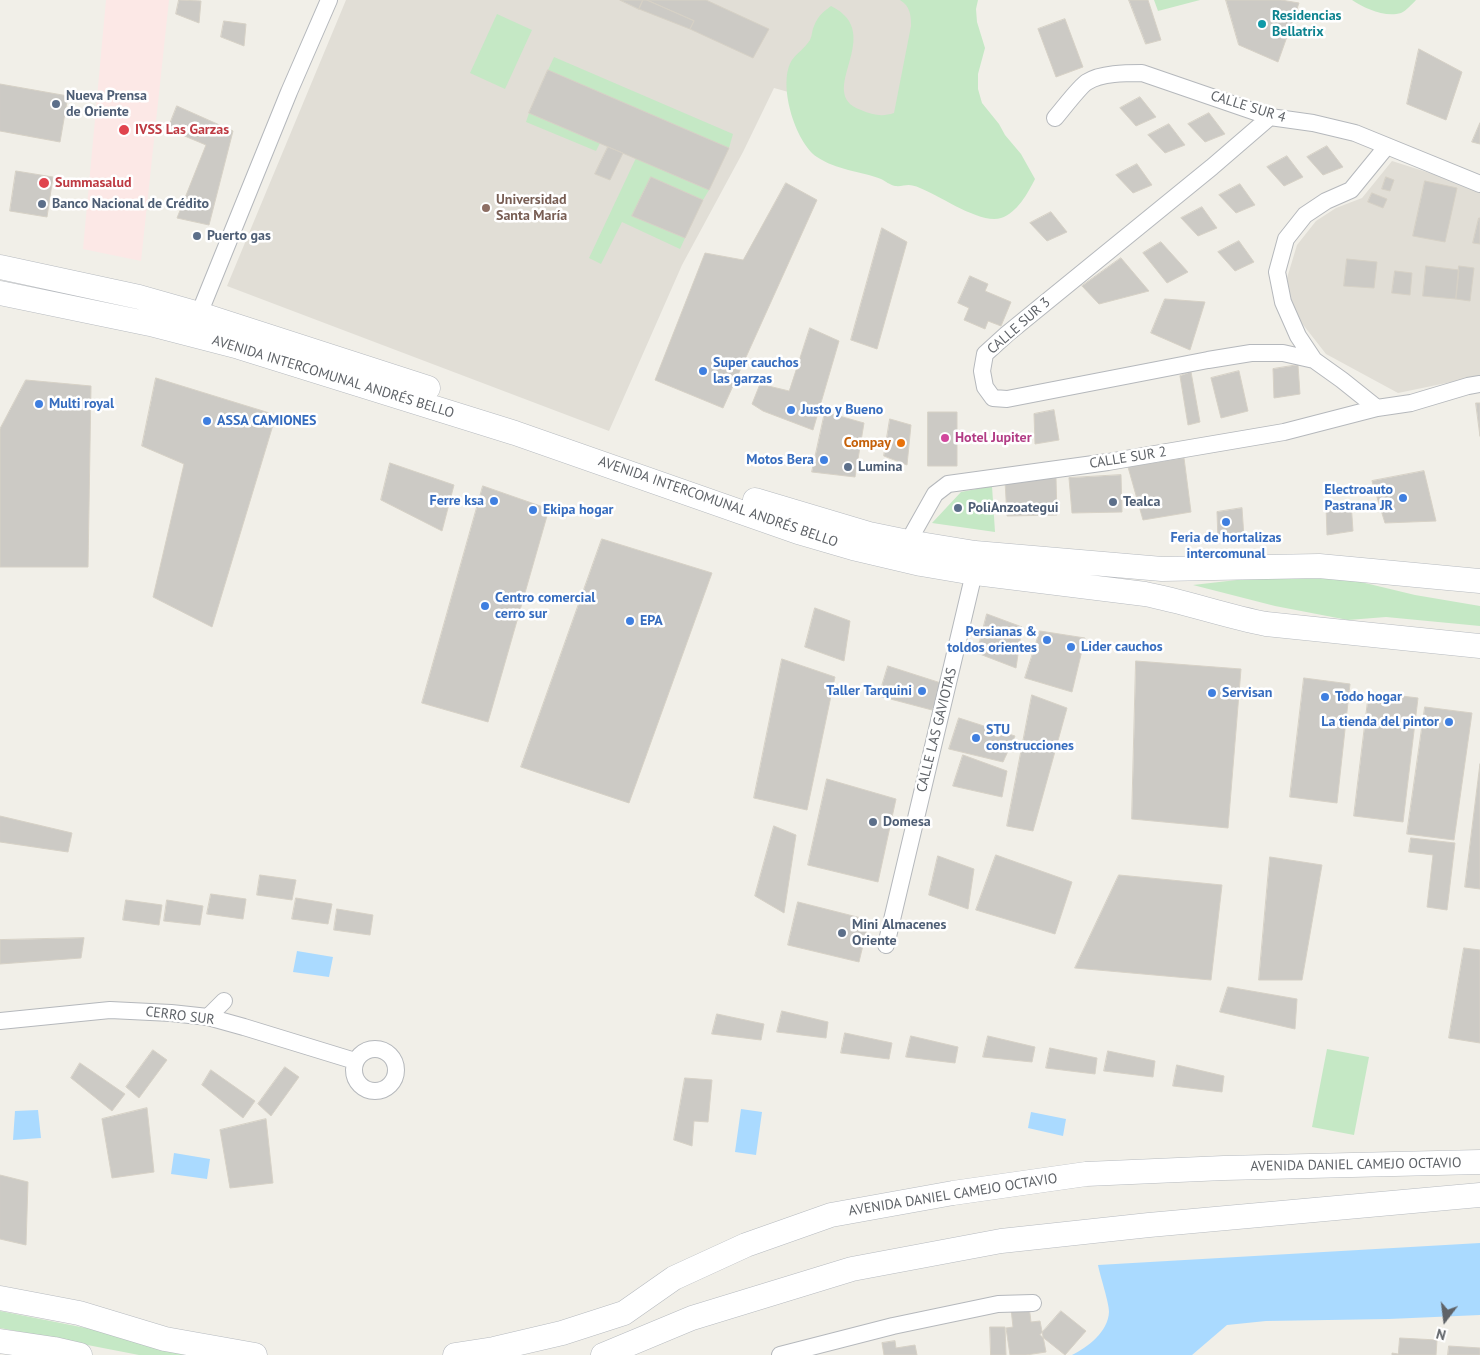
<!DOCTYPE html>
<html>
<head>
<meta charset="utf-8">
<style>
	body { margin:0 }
	#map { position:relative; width:1480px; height:1355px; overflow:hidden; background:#f1efe8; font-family:"PT Sans",sans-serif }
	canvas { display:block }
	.north { position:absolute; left:1420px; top:1295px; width:50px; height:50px; -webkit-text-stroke:4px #fff; paint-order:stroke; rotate:195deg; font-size:14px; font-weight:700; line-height:20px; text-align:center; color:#5f6368 }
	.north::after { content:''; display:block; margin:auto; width:18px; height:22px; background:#5f6368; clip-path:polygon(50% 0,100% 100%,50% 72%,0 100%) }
</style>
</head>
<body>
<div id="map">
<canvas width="1480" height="1355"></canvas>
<div class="north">N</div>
</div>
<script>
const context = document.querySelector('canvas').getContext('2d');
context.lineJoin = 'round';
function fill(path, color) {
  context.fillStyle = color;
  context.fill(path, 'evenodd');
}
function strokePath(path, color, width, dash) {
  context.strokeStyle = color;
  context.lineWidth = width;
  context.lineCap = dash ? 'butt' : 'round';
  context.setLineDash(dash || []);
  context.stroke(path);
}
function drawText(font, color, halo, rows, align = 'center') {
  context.font = font + ' "PT Sans",sans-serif';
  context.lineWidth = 5;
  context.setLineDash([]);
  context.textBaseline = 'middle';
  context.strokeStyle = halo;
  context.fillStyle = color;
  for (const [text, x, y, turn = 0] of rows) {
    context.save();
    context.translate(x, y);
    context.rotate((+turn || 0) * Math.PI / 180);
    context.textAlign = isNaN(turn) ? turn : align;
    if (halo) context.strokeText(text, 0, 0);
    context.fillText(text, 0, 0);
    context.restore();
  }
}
const education = new Path2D(`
	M346,0H932L892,121L774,88L743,152L682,265L609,431L227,286Z
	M1392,161L1480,189V376L1398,393L1326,354L1290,308L1287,278L1297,245L1316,221L1336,208L1362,198Z`);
const medical = new Path2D(`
	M106,0H169L141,261L83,249Z`);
const green = new Path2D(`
	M900,0H978L976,9L977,22L985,48L978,74V89L982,103L999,124L1005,135L1021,154L1035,179C1028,193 1017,213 1001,218C981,225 939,195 920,188C907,182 905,187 895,186C890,185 885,181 881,179C860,171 836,170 817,157C795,142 777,83 792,60C797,53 805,48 810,40C812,36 812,30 814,26C818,16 823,12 831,6C888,34 813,93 861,110C873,115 882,117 894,113L911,26C911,15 910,6 900,0Z
	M1154,0H1200L1158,11Z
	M1352,0H1416C1412,4 1406,11 1401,13C1385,18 1364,8 1352,0Z
	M497,14L532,30L505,89L470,73Z
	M554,57L733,134L729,148L548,70Z
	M529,113L600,143L596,151L526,122Z
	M636,158L709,190L703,200L651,177L632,216L685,238L680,249L622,222L601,264L589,258Z
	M992,486L995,532L932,523L961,492Z
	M1336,576L1415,595L1480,606V626L1386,617L1348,620L1275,606L1193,585L1263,577Z
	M1327,1049L1369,1057L1354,1135L1312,1127Z
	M0,1311L222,1355H139L0,1328Z`);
const water = new Path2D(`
	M297,951L333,957L329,977L293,972Z
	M741,1109L762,1112L756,1155L735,1152Z
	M38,1110L41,1138L13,1140L15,1111Z
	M1031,1112L1066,1119L1063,1136L1028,1128Z
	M174,1153L210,1159L207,1179L171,1174Z
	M1480,1243V1315L1389,1319L1266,1321L1227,1325L1192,1355H1072C1088,1347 1108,1332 1109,1312C1109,1302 1100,1276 1098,1265Z`);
const building = new Path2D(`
	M179,0L201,1L199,23L176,14Z
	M620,0H643L639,9Z
	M643,0H647L694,21L690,29L639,9Z
	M647,0H706L769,29L753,58L690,29L694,21Z
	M1129,0H1148L1161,40L1146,44Z
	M1226,0H1281L1299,3L1278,62L1239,45Z
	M1065,19L1083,67L1056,77L1038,29Z
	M224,21L246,24L244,46L221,37Z
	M1419,49L1462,72L1446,120L1407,104Z
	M548,70L729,148L709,190L529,113Z
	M0,84L68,96L60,142L0,131Z
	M1140,97L1156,117L1136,126L1120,108Z
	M177,106L233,131L209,225L177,218L206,145L168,129Z
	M1209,113L1225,134L1205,142L1188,124Z
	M1480,123V144L1472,142Z
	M1169,124L1185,145L1165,153L1148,135Z
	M1327,146L1343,167L1323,175L1307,157Z
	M608,147L623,153L610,180L595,174Z
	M1287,156L1303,177L1284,186L1267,167Z
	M1137,164L1152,185L1133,193L1116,175Z
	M16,171L53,177L47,217L10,211Z
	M651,177L703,200L685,238L632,216Z
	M1386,177L1394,180L1390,191L1382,189Z
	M1425,181L1457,188L1445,242L1413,236Z
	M786,183L817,200L723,408L655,380L705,253L743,260Z
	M1240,184L1255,205L1236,213L1219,195Z
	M1372,193L1387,199L1383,208L1368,202Z
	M1202,207L1217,228L1198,236L1181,218Z
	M1051,212L1067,232L1047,241L1030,223Z
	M1479,218H1480V244L1473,243Z
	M882,228L907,242L877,349L851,340Z
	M1239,241L1254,262L1235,271L1218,252Z
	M1161,242L1188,272L1167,283L1143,253Z
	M1121,258L1149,291L1099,304L1082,286Z
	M1347,259L1377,262L1374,288L1344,286Z
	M1426,266L1459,270L1456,299L1423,296Z
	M1459,266L1474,268L1470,301L1456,299Z
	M1395,271L1412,273L1410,295L1392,293Z
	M970,276L988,284L985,291L1011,302L1001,326L988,321L985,329L964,320L969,308L958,303Z
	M1165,299L1205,302L1190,350L1151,333Z
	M810,328L839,341L813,430L763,411L752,404L760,384L789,391Z
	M1298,365L1300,394L1274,398L1273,369Z
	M1239,371L1248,411L1221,418L1211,378Z
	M1191,372L1200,422L1188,425L1180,376Z
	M156,378L276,415L212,627L153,597L184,464L142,446Z
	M26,380L91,386L88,567H0V429Z
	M1476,403H1480V436Z
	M1054,410L1059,440L1035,444L1034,414Z
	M825,412L864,423L855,477L812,472Z
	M928,412H957V466H928Z
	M890,419L911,425L907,465L884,456Z
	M1184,458L1191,512L1143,520L1128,467Z
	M390,463L454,485L442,531L381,500Z
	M1424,471L1436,521L1385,523L1372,481Z
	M1121,475L1122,512L1072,513L1069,478Z
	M1056,478L1057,515L1007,516L1005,481Z
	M483,486L549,509L488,722L422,703Z
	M1351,502L1353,531L1327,535L1326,506Z
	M1242,508L1244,537L1218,541L1217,512Z
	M602,539L712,573L629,803L521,767Z
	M815,608L850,621L844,661L805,647Z
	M987,614L1022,627L1016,668L977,653Z
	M1040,631L1085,638L1072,692L1025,678Z
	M782,659L835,677L807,810L754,798Z
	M1136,661L1241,669L1228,828L1132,819Z
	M888,666L944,684L932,710L879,696Z
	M1304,678L1350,684L1337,803L1290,797Z
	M1369,692L1418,698L1403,822L1354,816Z
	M1032,695L1067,708L1033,831L1007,826Z
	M1425,707L1472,713L1454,840L1407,834Z
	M959,718L1015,736L1003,762L949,749Z
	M963,755L1007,771L1002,797L953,786Z
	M1480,764V889L1465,887Z
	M827,779L896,799L878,882L808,865Z
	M0,816L72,833L68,852L0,842Z
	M774,826L796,835L784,913L755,896Z
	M1411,838L1455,843L1447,910L1427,907L1433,855L1409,852Z
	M996,855L1072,882L1055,934L976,910Z
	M938,856L974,869L968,909L929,895Z
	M1270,857L1322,865L1302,980H1259Z
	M260,875L296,880L292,900L257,895Z
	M1119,875L1222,885L1211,980L1075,968Z
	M211,894L246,899L243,919L207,914Z
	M296,898L332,904L328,924L292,919Z
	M126,900L162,905L159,925L123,920Z
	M167,900L203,906L200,925L164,921Z
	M798,902L869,920L859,962L788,945Z
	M337,909L373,915L370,935L334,930Z
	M84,938L81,958L0,964V940Z
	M1464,948L1480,950V1043L1449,1038Z
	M1228,987L1297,999L1295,1029L1220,1012Z
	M782,1011L828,1022L826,1038L777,1032Z
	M717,1014L764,1024L761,1040L712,1034Z
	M845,1033L892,1043L889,1059L841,1053Z
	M911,1036L958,1047L955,1063L906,1057Z
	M988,1036L1035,1047L1032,1062L983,1057Z
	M1050,1048L1097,1058L1095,1074L1046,1068Z
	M153,1050L167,1060L139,1098L126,1087Z
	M1108,1051L1155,1061L1153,1077L1104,1071Z
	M80,1063L125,1094L112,1111L71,1078Z
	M1177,1065L1224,1076L1222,1092L1173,1086Z
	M285,1067L299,1077L271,1116L258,1104Z
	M211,1070L255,1101L243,1118L202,1085Z
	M685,1078L712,1080L708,1122L694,1121L692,1146L674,1140Z
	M147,1108L154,1172L112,1178L102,1119Z
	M266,1119L273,1183L230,1188L220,1130Z
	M0,1175L28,1182L26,1245L0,1239Z
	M1029,1306L1031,1322L1040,1321L1046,1352L1026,1355H1010L1006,1328L1013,1327L1011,1309Z
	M1061,1311L1086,1331L1065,1355L1040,1335Z
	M990,1327H1005L1006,1355H991Z
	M1400,1338L1437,1340L1436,1355H1392V1353L1398,1354Z
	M895,1341L896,1348L915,1345L917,1355H884L882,1343Z
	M1449,1346L1480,1348V1355H1448Z`);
const minor = new Path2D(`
	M1270,117L1212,167L1007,334L985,354L982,371L985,387L993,398L1007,399L1208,360L1251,353H1283L1314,360
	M1055,118C1062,110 1080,86 1087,82C1101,73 1126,73 1142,73L1270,117L1313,123L1355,133L1480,184
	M1387,146L1351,190L1326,201L1305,215L1286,239L1277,272L1283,302L1298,336L1314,360L1342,380L1377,408L1411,403L1468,386L1480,384
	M199,314L289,92L329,0
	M908,542L935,494L948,484L1108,462L1284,432L1377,408
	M886,945L974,573
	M208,1017L224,1001
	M0,1021L110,1010L171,1013L208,1017L244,1027L355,1061
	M354 1070a21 21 0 1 1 42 0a21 21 0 1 1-42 0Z
	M780,1355L893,1326L998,1304L1033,1303`);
const secondary = new Path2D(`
	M0,267L139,297L199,314L428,388
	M0,293L150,324L239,347L515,433L798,532L853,548L921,564L968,572L1145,594C1186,602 1225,616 1266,624L1480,646
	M755,500L869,534L908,542L975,553L1162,569L1319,566L1480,581
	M0,1298L79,1313L165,1339L255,1355
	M0,1341L54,1349L80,1355
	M455,1355L494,1349L562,1333L624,1313L674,1278L746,1245L831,1215L953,1193L1086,1174L1224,1168L1480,1162
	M603,1355L692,1318L852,1269L1001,1241L1149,1225L1480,1195`);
const markers = [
	[1262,24,5,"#0f9aa8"],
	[56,104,5,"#5c6f8a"],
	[124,130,6,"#e0444e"],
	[44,183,6,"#e0444e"],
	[42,204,5,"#5c6f8a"],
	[486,208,5,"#8d6e63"],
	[197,236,5,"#5c6f8a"],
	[703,371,5,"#3f7fe0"],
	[39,404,5,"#3f7fe0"],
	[791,410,5,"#3f7fe0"],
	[207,421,5,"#3f7fe0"],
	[945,438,5,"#d1479c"],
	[901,443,5,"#e8710a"],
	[824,460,5,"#3f7fe0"],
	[848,467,5,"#5c6f8a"],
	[1403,498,5,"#3f7fe0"],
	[494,501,5,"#3f7fe0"],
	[1113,502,5,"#5c6f8a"],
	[958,508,5,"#5c6f8a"],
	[533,510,5,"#3f7fe0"],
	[1226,522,5,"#3f7fe0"],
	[485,606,5,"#3f7fe0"],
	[630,621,5,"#3f7fe0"],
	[1047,640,5,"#3f7fe0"],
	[1071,647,5,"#3f7fe0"],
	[922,691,5,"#3f7fe0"],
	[1212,693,5,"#3f7fe0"],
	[1325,697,5,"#3f7fe0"],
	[1449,722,5,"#3f7fe0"],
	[976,738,5,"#3f7fe0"],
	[873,822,5,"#5c6f8a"],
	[842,933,5,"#5c6f8a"]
];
const cultureNames = [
	["Residencias",1272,16],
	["Bellatrix",1272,32]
];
const serviceNames = [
	["Nueva Prensa",66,96],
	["de Oriente",66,112],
	["Banco Nacional de Crédito",52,204],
	["Puerto gas",207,236],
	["Lumina",858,467],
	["Tealca",1123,502],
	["PoliAnzoategui",968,508],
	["Domesa",883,822],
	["Mini Almacenes",852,925],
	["Oriente",852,941]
];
const streetNames = [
	["CALLE SUR 4",1248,107,17],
	["CALLE SUR 3",1019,326,-41],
	["AVENIDA INTERCOMUNAL ANDRÉS BELLO",333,377,17],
	["CALLE SUR 2",1128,458,-9],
	["AVENIDA INTERCOMUNAL ANDRÉS BELLO",718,502,19],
	["CALLE LAS GAVIOTAS",937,730,-76],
	["CERRO SUR",180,1016,7],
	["AVENIDA DANIEL CAMEJO OCTAVIO",1356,1165,-1],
	["AVENIDA DANIEL CAMEJO OCTAVIO",953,1195,-9]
];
const healthNames = [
	["IVSS Las Garzas",135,130],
	["Summasalud",55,183]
];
const educationNames = [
	["Universidad",496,200],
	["Santa María",496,216]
];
const shopNames = [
	["Super cauchos",713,363],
	["las garzas",713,379],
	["Multi royal",49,404],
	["Justo y Bueno",801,410],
	["ASSA CAMIONES",217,421],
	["Motos Bera",814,460,"right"],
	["Electroauto",1393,490,"right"],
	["Pastrana JR",1393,506,"right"],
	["Ferre ksa",484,501,"right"],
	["Ekipa hogar",543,510],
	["Feria de hortalizas",1226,538,"center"],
	["intercomunal",1226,554,"center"],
	["Centro comercial",495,598],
	["cerro sur",495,614],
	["EPA",640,621],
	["Persianas &",1037,632,"right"],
	["toldos orientes",1037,648,"right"],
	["Lider cauchos",1081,647],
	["Taller Tarquini",912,691,"right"],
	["Servisan",1222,693],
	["Todo hogar",1335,697],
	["La tienda del pintor",1439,722,"right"],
	["STU",986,730],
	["construcciones",986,746]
];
const hotelNames = [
	["Hotel Jupiter",955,438]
];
const foodNames = [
	["Compay",891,443]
];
fill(education, '#e1ded6');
fill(medical, '#fce8e6');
fill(green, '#c5e8c5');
fill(water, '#aadaff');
fill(building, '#cccac5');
strokePath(building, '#d6d1c6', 1);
strokePath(minor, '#b5b8bc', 18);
strokePath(secondary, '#b6babf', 25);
strokePath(minor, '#fff', 16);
strokePath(secondary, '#fff', 24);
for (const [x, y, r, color] of markers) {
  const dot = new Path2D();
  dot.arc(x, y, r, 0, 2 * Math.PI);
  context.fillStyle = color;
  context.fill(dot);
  strokePath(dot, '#fff', 2);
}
drawText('bold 14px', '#0d838f', '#fff', cultureNames, 'left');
drawText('bold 14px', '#4e5e75', '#fff', serviceNames, 'left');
drawText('14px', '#5f6368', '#fff', streetNames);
drawText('bold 14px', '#be3a42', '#fff', healthNames, 'left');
drawText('bold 14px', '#785e54', '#fff', educationNames, 'left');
drawText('bold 14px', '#366cbe', '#fff', shopNames, 'left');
drawText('bold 14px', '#b23c85', '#fff', hotelNames, 'left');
drawText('bold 14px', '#c56008', '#fff', foodNames, 'right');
</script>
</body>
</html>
